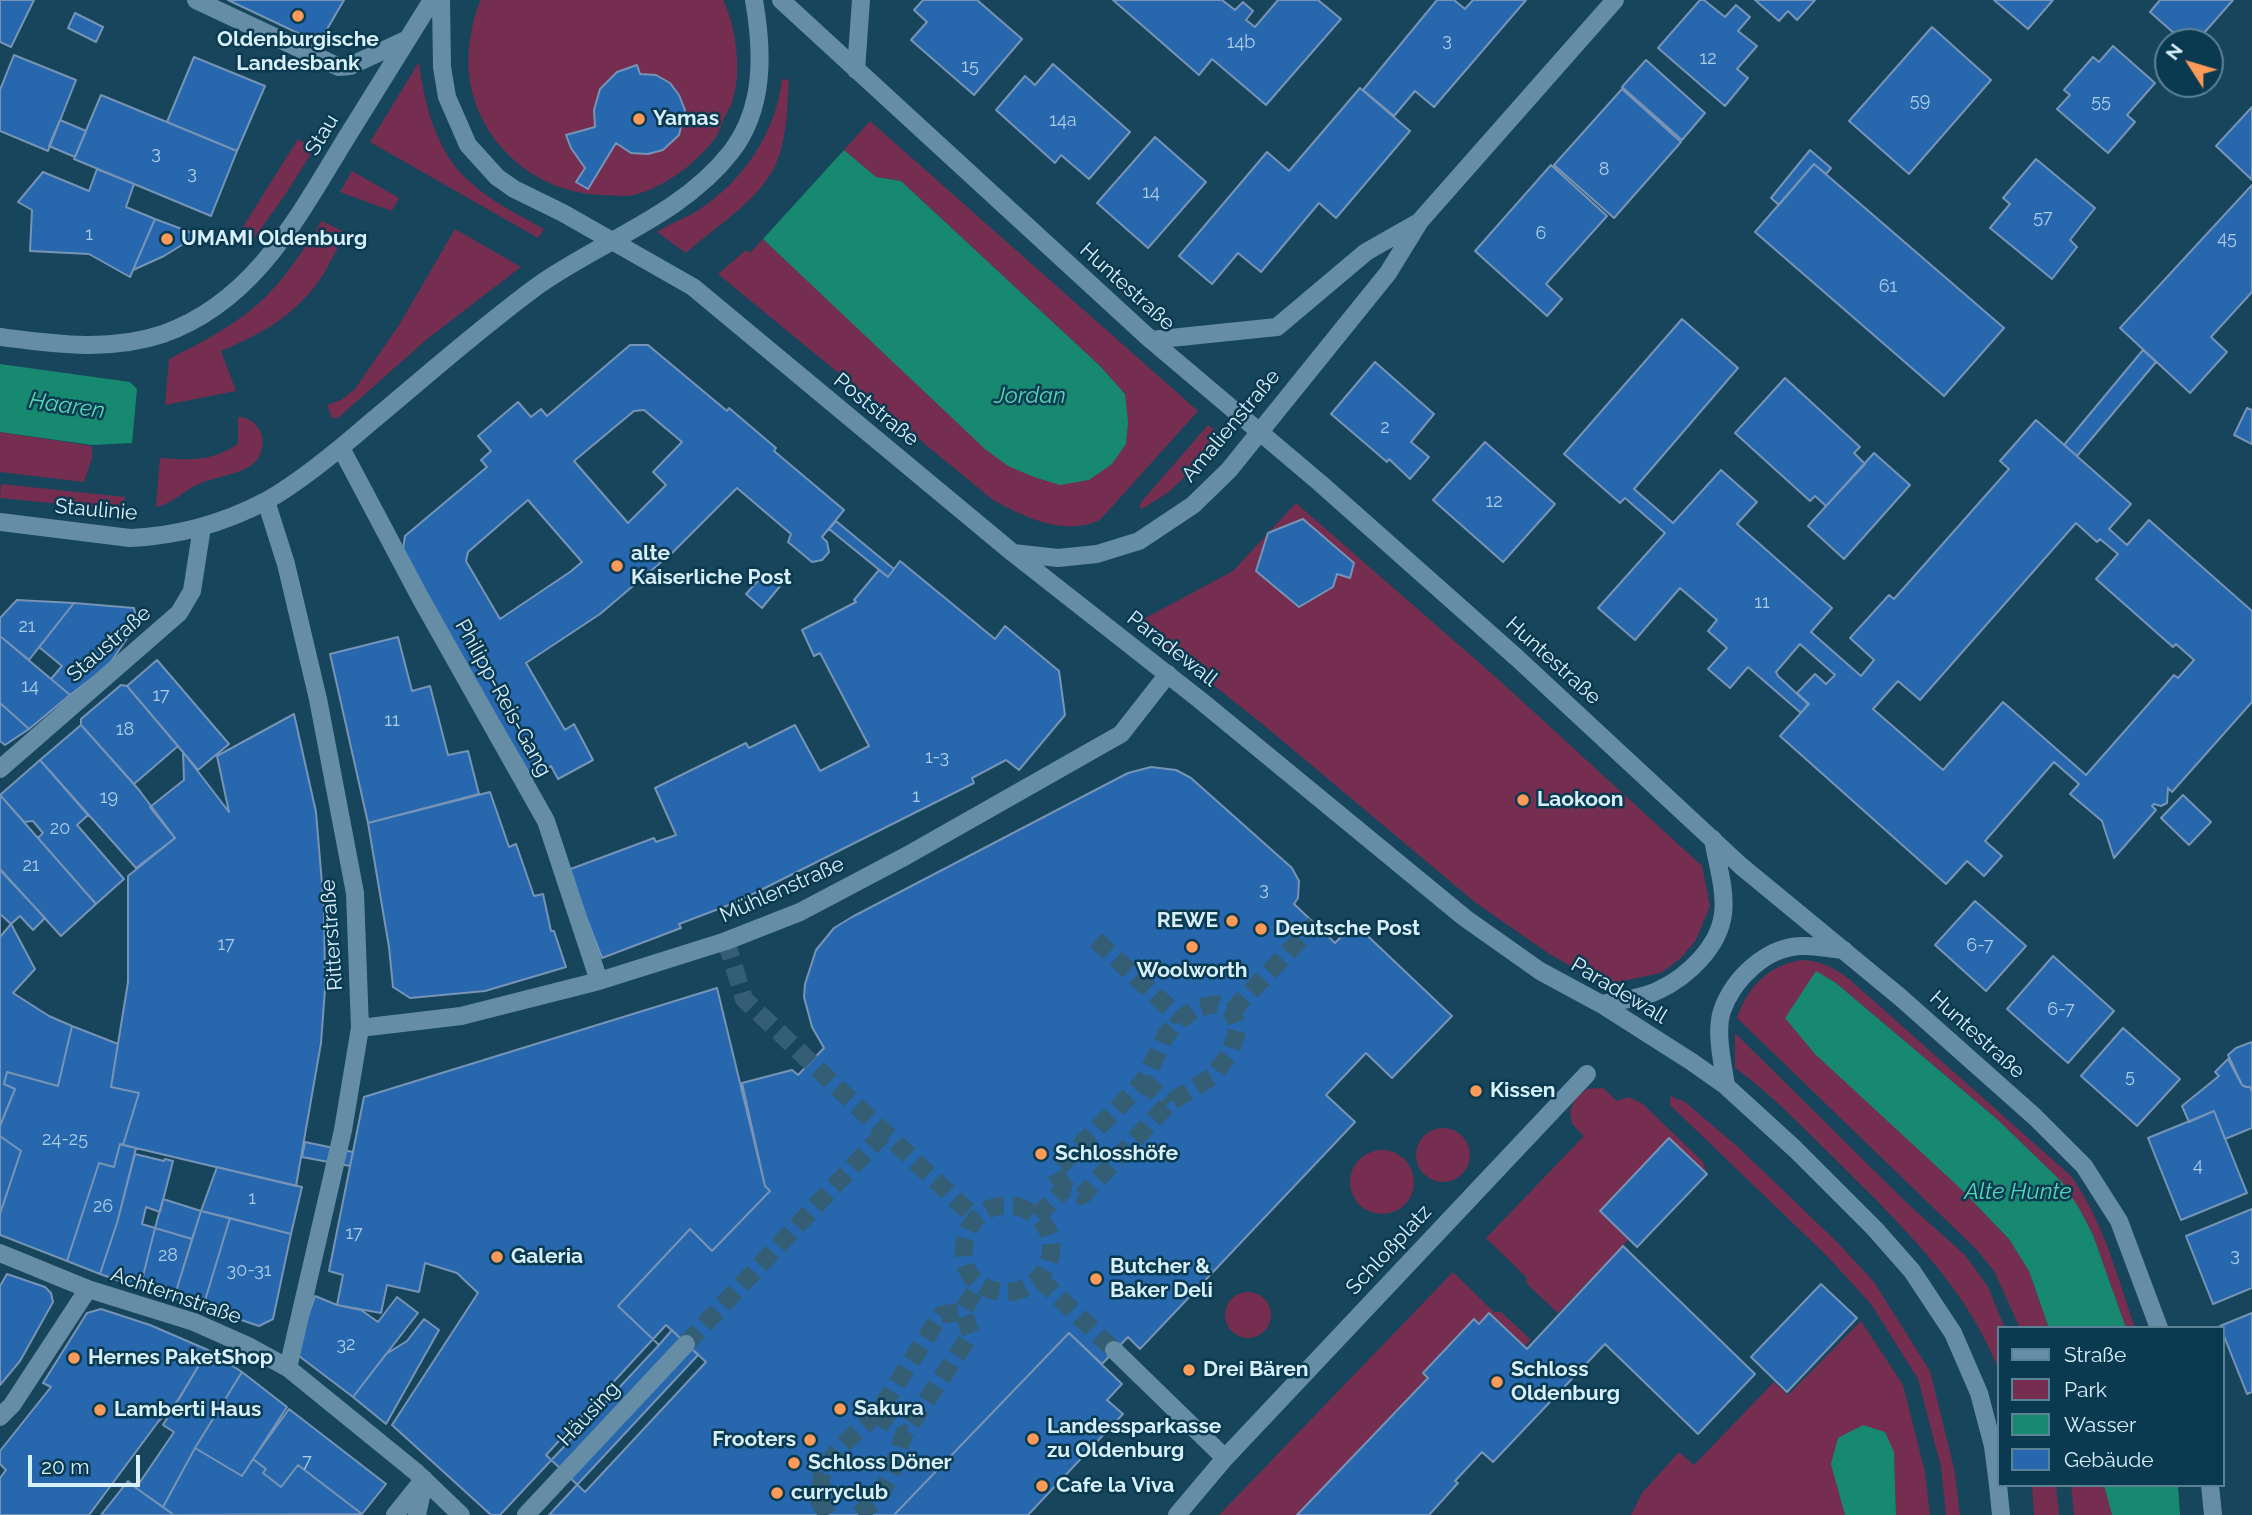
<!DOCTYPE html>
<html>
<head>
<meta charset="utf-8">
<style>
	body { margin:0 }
	#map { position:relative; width:2252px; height:1515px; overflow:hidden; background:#17455b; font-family:Raleway,sans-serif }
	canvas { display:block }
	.legend { position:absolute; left:1997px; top:1326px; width:228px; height:161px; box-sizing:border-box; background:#0a3a50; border:2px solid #5c8295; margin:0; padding:9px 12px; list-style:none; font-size:21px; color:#d8effd }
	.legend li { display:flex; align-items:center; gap:14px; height:35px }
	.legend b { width:35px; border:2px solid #5c8295 }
	.north { position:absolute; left:2154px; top:28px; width:70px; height:70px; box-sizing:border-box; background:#0a3a50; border:2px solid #5c8295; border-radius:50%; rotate:307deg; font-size:19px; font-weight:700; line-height:28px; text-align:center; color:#d8effd }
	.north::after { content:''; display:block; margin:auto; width:24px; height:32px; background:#fe9b58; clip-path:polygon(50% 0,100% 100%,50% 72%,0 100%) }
	.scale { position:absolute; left:28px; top:1455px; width:112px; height:32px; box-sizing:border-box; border:4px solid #d8effd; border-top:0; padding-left:9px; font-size:21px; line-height:24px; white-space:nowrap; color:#d8effd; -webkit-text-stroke:5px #0a3a50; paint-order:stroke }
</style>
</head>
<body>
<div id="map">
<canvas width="2252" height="1515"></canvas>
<ul class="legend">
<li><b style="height:9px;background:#658ea6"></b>Straße</li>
<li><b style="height:19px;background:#752e50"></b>Park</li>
<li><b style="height:19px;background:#168970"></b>Wasser</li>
<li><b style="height:19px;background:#2767ad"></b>Gebäude</li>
</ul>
<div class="north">N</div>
<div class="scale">20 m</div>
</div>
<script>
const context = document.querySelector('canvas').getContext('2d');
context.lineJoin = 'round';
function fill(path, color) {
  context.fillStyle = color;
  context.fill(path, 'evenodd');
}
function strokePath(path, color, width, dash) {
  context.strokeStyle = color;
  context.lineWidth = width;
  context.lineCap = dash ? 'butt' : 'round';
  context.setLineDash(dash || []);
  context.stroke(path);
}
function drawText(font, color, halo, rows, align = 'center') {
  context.font = font + ' Raleway,sans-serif';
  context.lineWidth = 5;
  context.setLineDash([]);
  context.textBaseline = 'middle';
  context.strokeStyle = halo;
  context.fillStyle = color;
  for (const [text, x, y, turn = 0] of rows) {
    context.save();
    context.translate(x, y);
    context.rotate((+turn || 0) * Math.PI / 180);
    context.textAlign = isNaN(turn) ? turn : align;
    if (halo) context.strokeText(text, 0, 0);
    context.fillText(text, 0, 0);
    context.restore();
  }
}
const green = new Path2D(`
	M481,0H723C736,26 742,71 733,99C732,105 727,112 724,118C721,126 718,136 712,142C693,166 664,187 634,195C624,197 612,195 602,195C522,193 457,120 470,41C472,27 475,12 481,0ZM637,65L640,74C667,76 676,85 685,110L663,150C644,156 633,154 616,143L588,189L576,181L585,168L571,148L566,135L595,127C592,92 604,77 637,65Z
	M419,62C424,105 437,154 471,183C492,202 519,215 544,229L538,238L370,142Z
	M782,79L789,80C787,108 787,141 775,166C757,202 715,227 686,253L657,232C670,223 687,218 700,209C744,180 776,132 782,79Z
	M870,121L1198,411L1100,520C1064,537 1025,517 993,500L718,274L746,250L750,253L763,239L805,278L1125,394L1100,366L901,181L876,177L844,150Z
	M298,139L314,149L285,195L251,243L236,238Z
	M352,171L399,198L392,211L340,192Z
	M322,221L346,233C335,251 326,274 312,290C287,320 257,336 221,351L236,391L165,405L169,359C200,343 232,327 258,304C284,281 303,250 322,221Z
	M455,229L521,267L427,339L338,418H332L327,405L341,400L355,389L399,325Z
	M238,417C248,417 255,422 260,431C263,436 263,441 262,447C259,475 219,474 199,484C183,491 174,503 156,507L160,458C193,460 209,462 238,444Z
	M1208,425L1225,438L1169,492L1142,509L1139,506L1142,501Z
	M0,432L92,446V458L84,482L0,472Z
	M1,484L125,497L123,510L0,498Z
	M1296,503L1499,680L1702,866L1710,906L1696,940L1680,959L1661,973L1603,985L1548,953L1476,903L1266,727L1136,623L1233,571Z
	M1802,960C1821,961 1833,967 1849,979L2071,1176C2103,1220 2117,1276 2135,1328H2126L2093,1235L2079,1208L2062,1182L1998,1120L1836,983L1816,972L1960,1188L2009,1239L2029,1271L2049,1328H2020L1994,1271L1976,1249L1737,1018C1748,987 1768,965 1802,960Z
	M1735,1033L1910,1206L1965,1255L1988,1287L2005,1328H1998V1368C1964,1283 1898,1222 1834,1158C1802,1127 1772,1094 1735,1068Z
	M1603,1088L1617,1101L1629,1097L1643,1104L1703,1162L1707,1174L1669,1139L1600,1211L1629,1239L1558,1313L1528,1285L1526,1281L1527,1278L1486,1238L1584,1136L1572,1124L1570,1111L1576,1098L1587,1089Z
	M1670,1096L1685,1102L1738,1147L1838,1243L1874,1282L1930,1371L1954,1468L1960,1515H1946L1941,1467L1918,1379L1871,1304L1826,1255L1670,1105Z
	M1416 1155a27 27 0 1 1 54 0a27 27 0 1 1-54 0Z
	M1350 1182a32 32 0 1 1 64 0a32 32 0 1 1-64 0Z
	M1453,1272L1494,1312H1501L1531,1340L1525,1346L1489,1312L1297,1515H1219Z
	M1225 1315a23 23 0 1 1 46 0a23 23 0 1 1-46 0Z
	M1861,1321L1903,1385L1925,1472L1930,1515H1896L1894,1452L1843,1505L1845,1515H1631L1642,1493L1679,1452L1694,1465L1774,1382L1788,1395Z
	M2032,1485H2056L2059,1515H2034Z
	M2071,1485H2104L2112,1515H2074Z`);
const water = new Path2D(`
	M844,150L876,177L901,181L1100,366L1125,394L1128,422L1126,444L1112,464L1089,480L1060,485L1034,477L1008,466L985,449L763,239Z
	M0,364L130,382L137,389L132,443L92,445L0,432Z
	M1816,971L1836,983L1998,1120L2062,1182L2079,1208L2093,1235L2126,1328H2049L2029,1271L2009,1239L1960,1188L1815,1054L1785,1018Z
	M1863,1425L1885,1432L1894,1452L1896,1515H1845L1831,1464L1838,1438Z
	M2104,1485H2178L2180,1515H2112Z`);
const building = new Path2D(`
	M0,0H34L11,47L0,42Z
	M228,0H344L319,43Z
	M923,0H977L1022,39L974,95L911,40L927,22L914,10Z
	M1113,0H1222L1235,10L1243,2L1253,11L1246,20L1255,27L1278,0H1318L1341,19L1266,105L1212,59L1199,75Z
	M1437,0H1454L1465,9L1473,0H1526L1434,107L1415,91L1394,116L1363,90Z
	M1700,0H1704L1725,17L1736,5L1750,17L1738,31L1757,46L1737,69L1748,78L1725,106L1658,48Z
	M1755,0H1815L1797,20L1788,11L1779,21Z
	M1994,0H2053L2028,29Z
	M2160,0H2233L2196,42H2184L2150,12Z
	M75,13L103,27L96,42L68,28Z
	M1932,27L1991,80L1909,174L1849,121Z
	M2113,46L2155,83L2127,115L2135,122L2108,153L2057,109L2070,95L2064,90L2093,57L2099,62Z
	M14,55L76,80L48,151L0,131V90Z
	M194,57L265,86L237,151L167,122Z
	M1646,60L1705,113L1682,140L1622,87Z
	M1053,64L1130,132L1089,179L1061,155L1055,163L996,110L1025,76L1035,85Z
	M637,65L640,74L656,75L670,83L679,95L685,110L679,135L663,150L648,154L631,153L616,143L588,189L576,182L585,168L571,148L566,135L595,127L594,110L600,89L617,72Z
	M1360,88L1410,131L1336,218L1319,203L1261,272L1238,253L1212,284L1179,256L1267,152L1289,171Z
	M1622,89L1681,142L1614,218L1554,165Z
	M101,95L237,151L211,216L74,159Z
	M2252,107V180L2216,146Z
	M60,120L86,131L75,157L49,146Z
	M1155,137L1206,182L1148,248L1097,203Z
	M1810,150L1831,168L1826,174L1814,164L1779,205L1771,198Z
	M2036,159L2095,208L2070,240L2077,247L2052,279L1990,228L2010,204L2003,198Z
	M1814,164L2004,328L1944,396L1755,232Z
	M1551,165L1607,216L1546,284L1562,299L1547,316L1475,251Z
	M97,169L134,184L126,207L155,219L130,277L89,254L30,251L32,210L18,202L43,172L89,191Z
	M2252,185V292L2211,337L2227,352L2190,393L2120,328Z
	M155,219L198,235L164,256L133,270Z
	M1682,319L1738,368L1634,489L1673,523L1721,470L1757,502L1737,524L1832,608L1811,632L1861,676L1874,660L1850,638L1889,595L1894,599L2009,469L2000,461L2036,420L2131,504L2109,529L2127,545L2149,520L2252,611V702L2172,792L2168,788L2167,803L2161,806L2154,804L2152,806L2156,810L2114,858L2102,821L2070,794L2079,784L2054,762L1985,841L2002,856L1984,876L1967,861L1946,884L1780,736L1809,704L1797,693L1815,674L1826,684L1835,675L1800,644L1776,672L1778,676L1808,704L1801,713L1748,667L1730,688L1708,669L1727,648L1708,631L1717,620L1680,588L1635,640L1598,608L1665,533L1625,498L1620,503L1564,454ZM2076,523L2097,542L2100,539L2118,554L2096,579L2173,647L2176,644L2194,660L2178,678L2174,675L2086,775L2003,702L1943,770L1873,709L1898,681L1920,700Z
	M630,345H648L727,411L729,408L776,448L774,451L844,510L822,537L827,542L829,552L822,560L812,562L788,542L791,534L737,488L672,553L600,614L526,663L565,730L574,724L593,760L558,779L551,766L532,778L402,556L405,536L487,467L481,460L491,451L478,436L518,402L531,417L541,409L547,416ZM644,410L682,442L653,472L666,485L628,523L574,461L634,411ZM528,500L582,562L570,572L500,619L466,561L468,552Z
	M2143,350L2156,362L2077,456L2064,445Z
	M1375,362L1434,414L1411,442L1429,457L1410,479L1389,459L1387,462L1331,414Z
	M1785,378L1860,447L1854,453L1865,464L1826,506L1815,496L1810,501L1735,433Z
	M2247,408L2252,410V444L2234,435Z
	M1485,442L1555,504L1503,562L1433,500Z
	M1874,453L1910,485L1844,559L1808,526Z
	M1303,519L1354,563L1350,578L1337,574L1333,587L1299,607L1256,571L1268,533Z
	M836,521L894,569L888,577L829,529Z
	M900,561L995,639L1005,626L1059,671L1065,715L1019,770L1006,760L972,778L974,783L737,902L679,924L681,928L602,958L568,870L654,838L656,842L676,835L655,788L746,743L749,748L795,725L820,771L869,746L820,653L814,656L802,630L856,602L854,600L879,570L888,577Z
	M766,572L781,585L762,608L746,594Z
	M17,600L74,603L29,660L0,636V618Z
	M74,603L134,608L137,624L108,666L70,695L51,679L62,666L39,647Z
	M0,636L70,695L29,729L0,703Z
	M398,637L412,691L430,686L448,755L468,751L479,794L368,823L330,654Z
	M157,660L229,744L198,770L127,686Z
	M121,685L127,686L178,746L134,784L81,725V719Z
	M0,703L29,729L5,745L0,741Z
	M294,714L316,812L324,908L325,989L321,1043L296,1186L123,1145L139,1093L111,1087L128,982V876L175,838L150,807L184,780L183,752L229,812L217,756Z
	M81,725L139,790L175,838L136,868L40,760Z
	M40,760L88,815L77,825L124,879L96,904L38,838L43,833L33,821L24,822L0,795Z
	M1151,767L1176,770L1191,778L1292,868L1299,881L1298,898L1294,904L1335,943L1354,923L1452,1016L1392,1078L1366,1053L1326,1095L1355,1122L1140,1349L1128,1337L1102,1364L1069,1333L894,1515H549L698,1355L672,1330L659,1345L618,1306L690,1229L712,1251L770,1191L765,1186L742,1083L792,1070L798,1075L824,1048L812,1027L804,997L805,984L816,950L834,928L852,917L1128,773Z
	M490,792L509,847L516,844L534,896L543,894L551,931H554L566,967L485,991L410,998L393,987L389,947L368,823Z
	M0,795L96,904L61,936L0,869Z
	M2183,795L2211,822L2189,845L2161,818Z
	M0,870L45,918L33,930L20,916L11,924L0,914Z
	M1975,901L2026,946L1986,991L1935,945Z
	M0,914L11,924L35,969L13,993L49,1016L72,1026L58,1086L7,1072L4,1084L15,1089L0,1126Z
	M0,914L11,924L0,937Z
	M2053,956L2114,1011L2068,1063L2007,1009Z
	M717,988L765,1186L770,1191L712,1251L690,1229L618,1306L659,1345L500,1515H491L392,1425L478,1293L457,1273L425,1263L419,1292L387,1285L381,1313L337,1305L343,1275L329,1271L364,1097Z
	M72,1026L118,1044L111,1087L139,1093L123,1145L120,1144L114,1167L99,1163L67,1261L0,1235V1214L21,1151L0,1136V1126L15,1089L4,1084L7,1072L58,1086Z
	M2123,1028L2180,1079L2137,1126L2081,1076Z
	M2252,1042V1092L2250,1087H2246L2242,1085L2228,1055L2236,1048Z
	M2228,1059L2242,1085L2246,1087H2250L2252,1092V1128L2225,1139L2214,1111L2189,1122L2182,1106L2219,1076L2215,1072Z
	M2214,1111L2247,1193L2181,1220L2148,1138Z
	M0,1136L21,1151L0,1214Z
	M1669,1138L1707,1174L1637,1247L1600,1211Z
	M305,1142L353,1152L350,1166L302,1157Z
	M120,1144L136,1148L117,1223L100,1274L67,1261L99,1163L114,1167Z
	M135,1154L164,1161L165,1159L173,1161L160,1212L146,1207L142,1224L155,1228L140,1288L100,1274L117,1223Z
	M217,1167L302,1187L291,1234L201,1211Z
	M163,1199L201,1211L192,1239L155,1228Z
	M2252,1209V1288L2213,1304L2186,1236Z
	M201,1211L230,1218L203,1307L174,1298Z
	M230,1218L291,1234L273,1319L259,1326L203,1307Z
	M155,1228L192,1239L174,1298L140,1288Z
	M1623,1246L1755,1374L1698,1434L1605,1344L1493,1462L1482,1452L1455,1481L1458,1483L1429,1515H1297L1428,1378L1423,1373L1474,1319L1479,1324L1489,1313L1527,1349Z
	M7,1274L45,1287L51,1293L53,1302L20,1361L0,1385V1286Z
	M1821,1284L1857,1318L1787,1392L1751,1357Z
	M315,1296L337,1305L361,1310L378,1322L397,1297L418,1313L353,1397L295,1353Z
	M101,1309L150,1325L208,1350L179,1399L158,1422L89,1515H0V1478L6,1470L0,1464V1451L51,1387L43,1383L87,1313Z
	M2252,1313V1392L2247,1394L2220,1326Z
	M424,1319L439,1330L386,1424L353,1397L386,1354L407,1341Z
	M666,1325L706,1362L585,1492L546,1455Z
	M1069,1333L1122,1384L1107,1400L1123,1414L1028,1515H894Z
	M208,1350L242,1372L195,1448L163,1507L136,1488L174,1432L163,1425Z
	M242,1372L287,1407L242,1476L195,1448Z
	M289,1409L386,1484L362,1514L298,1465L281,1487L263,1473L266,1469L253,1459Z
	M195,1448L242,1476L253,1459L266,1469L263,1473L281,1487L298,1465L362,1514L174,1515L163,1507Z
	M128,1481L136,1488L174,1515H101Z`);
const minorTunnel = new Path2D(`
	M1096,940L1181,1019
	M726,941L744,999L975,1218
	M1232,1011L1315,924
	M1144,1081L1168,1104
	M1017,1206C1023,1209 1031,1211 1036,1216C1073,1246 1038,1306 989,1289C978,1285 968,1276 965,1263C960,1240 971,1213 995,1207C1002,1205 1010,1206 1017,1206Z
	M1037,1216L1065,1189L1082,1196L1168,1104L1213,1076L1230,1053L1238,1028L1232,1011L1216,1004L1197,1008L1181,1019L1166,1035L1144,1081L1055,1171L1065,1189
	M1040,1279L1114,1350
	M686,1344L885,1132
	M877,1414L904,1434
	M828,1515L819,1501L822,1474L839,1448L877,1414L941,1315L963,1311
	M859,1515L878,1498L890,1477L904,1434L971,1334L963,1311L978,1285`);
const minor = new Path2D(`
	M196,0L339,67L350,66L408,39
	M441,0L442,67L447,97L468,145L497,177L514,189L563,213L693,287L1013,553L1200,700L1465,918L1540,971L1601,1004L1692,1062L1726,1086L1795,1149L1875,1229L1912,1271L1953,1333L1979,1393L1993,1446L1998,1485
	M781,0L1151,340L1320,483L1516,657L1741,866L1900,997L2035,1117L2084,1166L2119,1221L2159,1328
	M856,70L861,0
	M0,337C55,344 109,352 163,334C254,302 298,217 345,140C374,93 403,47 432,0
	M1151,340L1277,327L1366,252L1417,223
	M341,448L421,599L546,821L599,981
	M266,501L286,564L318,699L355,893L360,1028L343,1130L288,1368
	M0,522L130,538C177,536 224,523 266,501C302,481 341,448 372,421C426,376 479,329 536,287C600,241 681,216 731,152C765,108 763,52 754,0
	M1013,553L1058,558L1097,554L1139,541L1193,505L1229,470L1388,273L1420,221L1615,0
	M0,769L179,613L192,591L202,527
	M1601,1004C1620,1000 1641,999 1659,990C1687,977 1719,947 1723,914C1726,890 1717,863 1713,839
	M360,1028L461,1016L599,981L726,941L800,912L906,856L1121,734L1168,674
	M1726,1086C1723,1065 1715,1032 1722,1011C1733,979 1766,947 1801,946C1815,945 1830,949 1844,950
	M0,1253L88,1289L194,1322L248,1346L288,1368L416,1472L461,1515
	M1114,1350L1225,1458
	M0,1417L12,1405L88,1289
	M1998,1485L2001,1515
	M2210,1485L2213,1515
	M395,1515L424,1479
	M417,1515L424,1483
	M526,1515L686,1344
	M1177,1515L1225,1458L1587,1074`);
const markers = [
	[298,16,7,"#fe9b58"],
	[639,119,7,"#fe9b58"],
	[167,239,7,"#fe9b58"],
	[617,566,7,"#fe9b58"],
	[1523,800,7,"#fe9b58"],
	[1232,921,7,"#fe9b58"],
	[1261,929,7,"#fe9b58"],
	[1192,947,7,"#fe9b58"],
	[1476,1091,7,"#fe9b58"],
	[1041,1154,7,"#fe9b58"],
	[497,1257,7,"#fe9b58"],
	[1096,1279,7,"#fe9b58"],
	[74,1358,7,"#fe9b58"],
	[1189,1370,7,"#fe9b58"],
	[1497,1382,7,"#fe9b58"],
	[840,1409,7,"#fe9b58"],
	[100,1410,7,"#fe9b58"],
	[1033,1439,7,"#fe9b58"],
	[810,1440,7,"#fe9b58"],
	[794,1463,7,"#fe9b58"],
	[1042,1486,7,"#fe9b58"],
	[777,1493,7,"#fe9b58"]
];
const numberNames = [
	["3",1447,41],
	["14b",1241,43],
	["12",1708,59],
	["15",970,67],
	["59",1920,101],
	["55",2101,102],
	["14a",1063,121],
	["3",156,154],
	["8",1604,170],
	["3",192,174],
	["14",1151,193],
	["57",2043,218],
	["6",1541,234],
	["1",89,235],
	["45",2227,239],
	["61",1888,287],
	["2",1385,428],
	["12",1494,502],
	["11",1762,603],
	["21",27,627],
	["14",30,687],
	["17",161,696],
	["11",392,721],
	["18",125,730],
	["1-3",937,758],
	["1",916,797],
	["19",109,798],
	["20",60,829],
	["21",31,866],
	["3",1264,890],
	["17",226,945],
	["6-7",1980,946],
	["6-7",2061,1010],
	["5",2130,1077],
	["24-25",65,1140],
	["4",2198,1166],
	["1",252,1199],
	["26",103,1207],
	["17",354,1234],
	["28",168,1256],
	["3",2235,1256],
	["30-31",249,1271],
	["32",346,1345],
	["7",307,1462]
];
const poiNames = [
	["Oldenburgische",298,40,"center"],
	["Landesbank",298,64,"center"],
	["Yamas",653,119],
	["UMAMI Oldenburg",181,239],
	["alte",631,554],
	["Kaiserliche Post",631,578],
	["Laokoon",1537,800],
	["REWE",1218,921,"right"],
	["Deutsche Post",1275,929],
	["Woolworth",1192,971,"center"],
	["Kissen",1490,1091],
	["Schlosshöfe",1055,1154],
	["Galeria",511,1257],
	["Butcher &",1110,1267],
	["Baker Deli",1110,1291],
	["Hernes PaketShop",88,1358],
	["Drei Bären",1203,1370],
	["Schloss",1511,1370],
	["Oldenburg",1511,1394],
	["Sakura",854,1409],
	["Lamberti Haus",114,1410],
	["Landessparkasse",1047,1427],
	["zu Oldenburg",1047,1451],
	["Frooters",796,1440,"right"],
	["Schloss Döner",808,1463],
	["Cafe la Viva",1056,1486],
	["curryclub",791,1493]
];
const streetNames = [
	["Stau",322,135,-59],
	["Huntestraße",1127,287,42],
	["Poststraße",876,410,39],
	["Amalienstraße",1231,426,-50],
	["Staulinie",96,510,5],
	["Staustraße",109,644,-41],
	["Paradewall",1172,649,38],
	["Huntestraße",1553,661,42],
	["Philipp-Reis-Gang",503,698,61],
	["Mühlenstraße",782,890,-24],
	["Ritterstraße",332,935,-94],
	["Paradewall",1619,991,31],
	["Huntestraße",1977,1035,42],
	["Schloßplatz",1389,1250,-47],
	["Achternstraße",176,1296,19],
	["Häusing",589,1414,-47]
];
const waterNames = [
	["Jordan",1030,396],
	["Haaren",67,406,8],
	["Alte Hunte",2018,1192]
];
fill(green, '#752e50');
fill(water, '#168970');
fill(building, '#2767ad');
strokePath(building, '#7794b7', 2);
strokePath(minorTunnel, '#345e73', 18, [18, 9]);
strokePath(minor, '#658ea6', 18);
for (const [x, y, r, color] of markers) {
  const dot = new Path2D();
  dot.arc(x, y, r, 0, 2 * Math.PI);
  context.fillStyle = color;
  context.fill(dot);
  strokePath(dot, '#0a3a50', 2.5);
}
drawText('18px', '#accde9', null, numberNames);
drawText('bold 21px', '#d8effd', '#0a3a50', poiNames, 'left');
drawText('21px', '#d8effd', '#0a3a50', streetNames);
drawText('italic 23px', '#52d8b7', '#0a3a50', waterNames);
</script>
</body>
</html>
